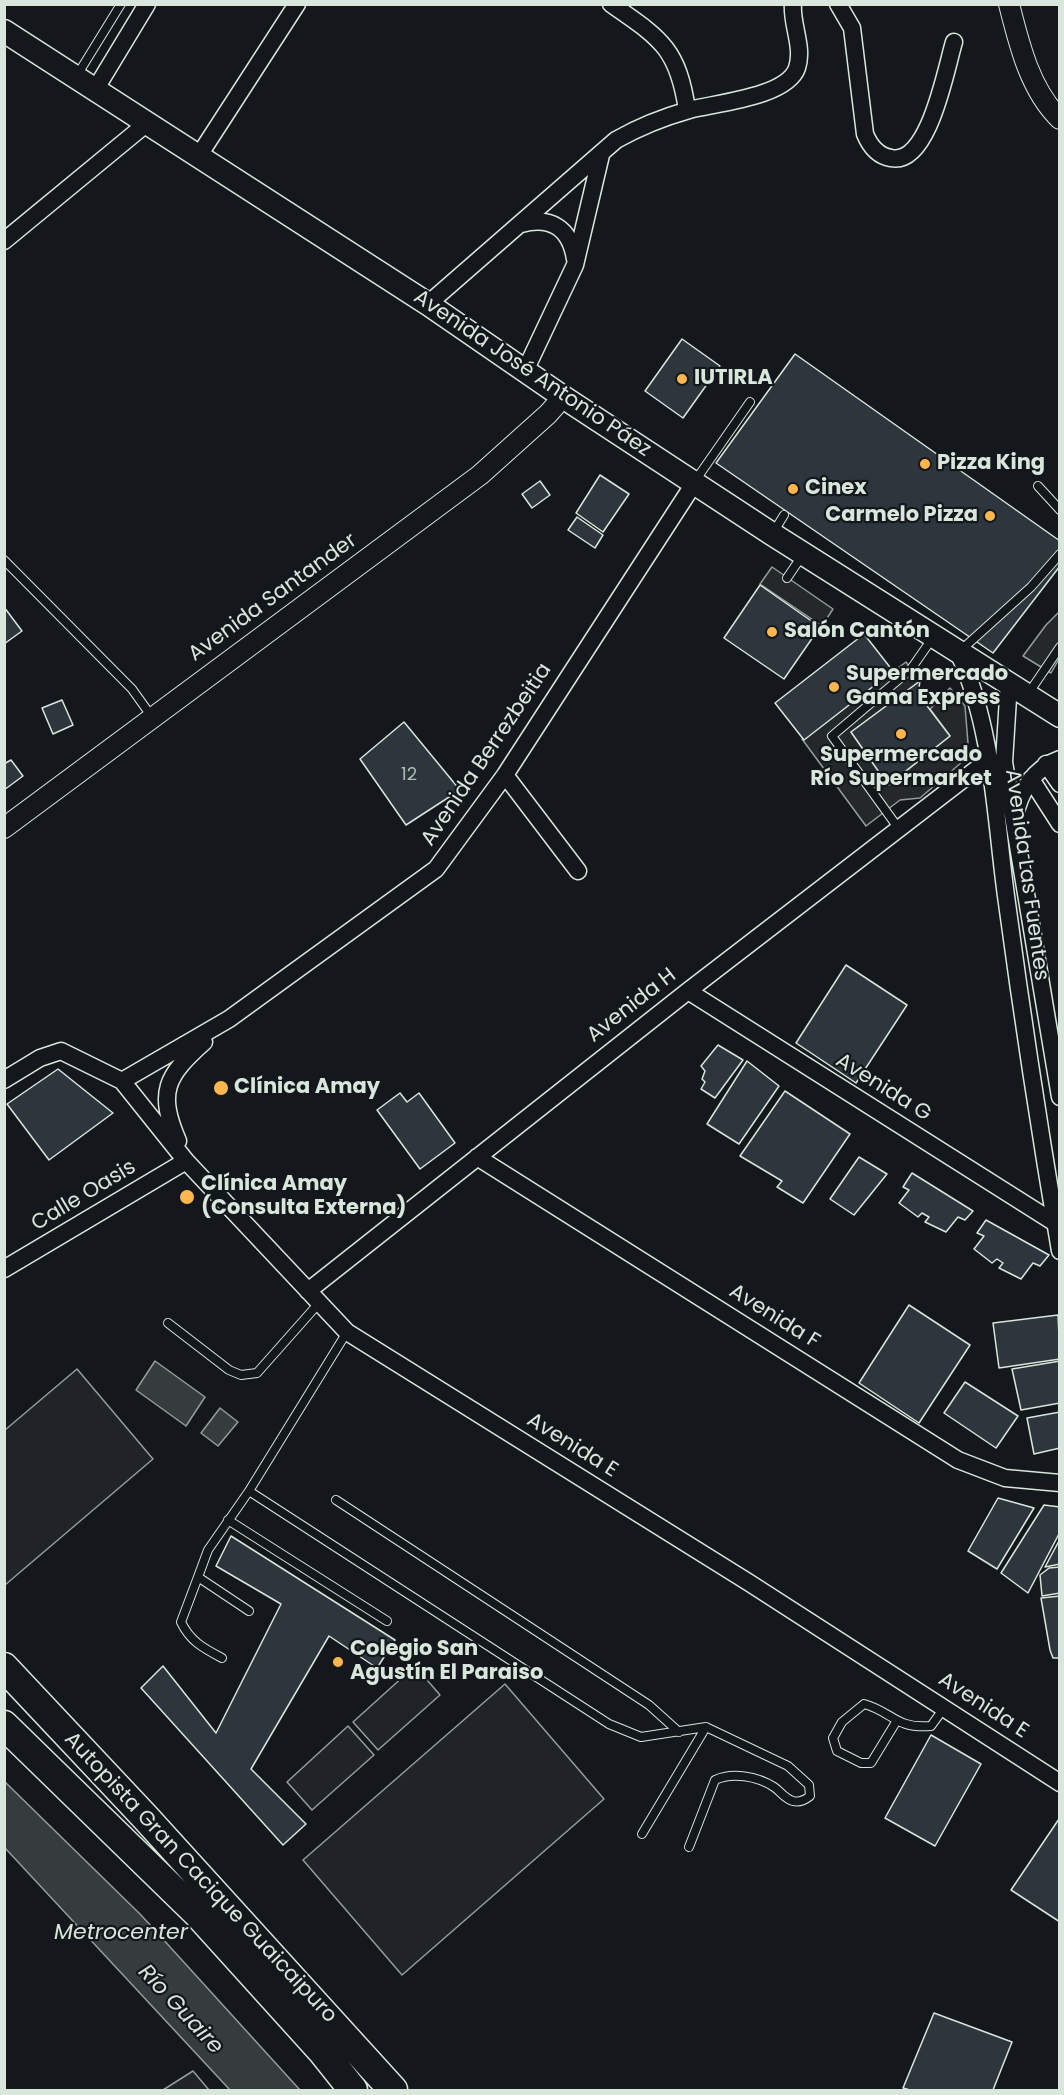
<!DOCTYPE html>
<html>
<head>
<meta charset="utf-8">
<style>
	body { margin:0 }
	#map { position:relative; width:1064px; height:2095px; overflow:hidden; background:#14181c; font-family:Poppins,sans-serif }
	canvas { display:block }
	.frame { position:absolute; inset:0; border:6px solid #d8e6dc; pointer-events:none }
</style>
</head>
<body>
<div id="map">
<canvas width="1064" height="2095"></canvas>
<div class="frame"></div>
</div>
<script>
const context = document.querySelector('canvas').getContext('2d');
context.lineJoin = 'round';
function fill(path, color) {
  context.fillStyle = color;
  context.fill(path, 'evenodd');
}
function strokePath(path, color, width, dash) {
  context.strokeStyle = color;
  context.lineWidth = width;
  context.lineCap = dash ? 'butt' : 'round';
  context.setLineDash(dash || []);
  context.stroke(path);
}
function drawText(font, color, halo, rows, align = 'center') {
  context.font = font + ' Poppins,sans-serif';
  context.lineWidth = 4.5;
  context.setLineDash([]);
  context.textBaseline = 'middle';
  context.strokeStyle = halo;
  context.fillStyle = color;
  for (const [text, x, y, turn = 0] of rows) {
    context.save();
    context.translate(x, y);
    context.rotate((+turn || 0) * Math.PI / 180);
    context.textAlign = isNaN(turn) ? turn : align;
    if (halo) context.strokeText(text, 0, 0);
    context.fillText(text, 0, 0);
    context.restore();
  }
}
const green = new Path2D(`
	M77,1369L153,1459L5,1585V1430Z
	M415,1666L440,1695L378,1750L353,1722Z
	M505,1684L604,1799L402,1975L303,1860Z
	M348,1726L374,1755L312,1810L287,1782Z
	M193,2071L209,2090H163Z`);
const parking = new Path2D(`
	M772,567L833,609L822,626L760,584Z
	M1059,612V659L1051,673L1023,656L1046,625Z
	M906,662L920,681L851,732L889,785L950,736L930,709L950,688L965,706L969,756L920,798L900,800L866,826L802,739Z`);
const water = new Path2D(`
	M155,1361L205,1397L186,1426L136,1390Z
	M220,1408L238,1422L218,1446L201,1433Z
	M4,1781L141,1915L300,2090H230L5,1848Z`);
const building = new Path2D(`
	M682,339L720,366L683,418L645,391Z
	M795,354L1060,541V566L993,653L716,463Z
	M600,475L629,494L603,532L576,513Z
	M540,481L550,495L532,508L522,494Z
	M577,517L603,535L595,548L568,530Z
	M760,585L820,627L784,679L724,638Z
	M4,607L22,631L4,644Z
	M864,634L893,671L804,740L775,703Z
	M920,681L918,694L950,736L888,785L851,732Z
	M62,700L73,725L53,734L42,708Z
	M404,722L460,790L406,825L360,759Z
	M11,760L23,776L4,790V764Z
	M846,965L907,1005L856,1083L796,1043Z
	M718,1045L743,1060L715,1098L701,1089L705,1082L702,1079L705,1071L701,1066Z
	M747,1061L779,1086L739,1144L707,1124Z
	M58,1069L113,1113L49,1160L7,1104Z
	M785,1091L850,1134L803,1203L777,1187L782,1181L740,1156Z
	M400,1093L407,1102L419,1093L455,1143L420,1169L377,1110Z
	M859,1157L887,1174L854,1215L830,1199Z
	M912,1173L973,1211L965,1220L958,1217L946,1232L925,1222L929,1217L922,1213L918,1217L899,1203L909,1190L903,1187Z
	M986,1220L1049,1255L1040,1266L1033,1263L1021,1279L999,1268L1003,1263L997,1259L992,1263L974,1249L984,1236L977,1233Z
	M909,1305L970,1345L919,1423L859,1383Z
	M1058,1315L1060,1359L999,1368L993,1323Z
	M1060,1361V1403L1021,1410L1012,1369Z
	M965,1382L1018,1416L996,1448L944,1413Z
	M1060,1412V1448L1034,1454L1027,1418Z
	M998,1498L1034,1508L997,1569L968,1551Z
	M1044,1505L1060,1507V1532L1028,1593L1001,1573Z
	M231,1536L395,1640L377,1668L329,1636L251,1769L306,1824L283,1845L141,1688L163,1666L216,1733L281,1604L216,1566Z
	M1060,1539V1564L1045,1567Z
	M1060,1567V1593L1042,1596L1040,1575L1049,1568Z
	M1060,1596V1658H1053L1050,1650L1041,1598Z
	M931,1735L981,1764L935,1846L885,1818Z
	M1059,1819H1060V1922L1011,1890Z
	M934,2013L1012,2042L993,2090H910L903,2088Z`);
const service = new Path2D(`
	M76,77L121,4
	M695,481L750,402
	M1038,486L1060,510
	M773,533L784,515
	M4,560L132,689L152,717
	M787,578L802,556
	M960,651L1031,587L1060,554
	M1028,694L1060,647
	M899,829L832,736L911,669L934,636
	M168,1323L229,1370L241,1375L257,1373L319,1303
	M347,1332L249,1491L609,1724L641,1737L706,1727L788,1766L809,1785L810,1796C805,1800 800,1803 793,1801C785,1799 780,1791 774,1787C757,1776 732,1772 715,1780L689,1847
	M249,1491L208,1550L198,1577L249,1611
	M336,1500L649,1705L679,1732
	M228,1520L387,1621
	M198,1577L181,1622C190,1641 203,1648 222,1658
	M896,1722L871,1763H861L837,1751L833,1738L842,1722L864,1704C893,1712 895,1729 931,1726L944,1708
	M642,1834L706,1727`);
const minor = new Path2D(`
	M611,4C660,38 678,48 687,110
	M838,4L852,28L865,134C870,146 878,156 891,158C929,166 946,68 954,42
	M95,90L147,4
	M198,157L297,4
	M521,224C551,216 570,228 575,259
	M4,241L146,124
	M428,304L616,140C639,127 664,117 689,110C716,103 787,97 797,68C804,47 791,24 793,4
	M525,371L575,265L601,155
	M958,652C993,727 995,815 1006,896C1022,1015 1040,1133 1060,1251
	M1009,682L1004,762L1060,1097
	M1046,764L1060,784
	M505,775L578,871
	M1031,779L1060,824
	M1014,818C1021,791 1032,769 1060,759
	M688,991L1055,1223
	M4,1080L40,1058L61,1051L122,1081L186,1161L347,1332L748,1582L1060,1783
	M122,1081L229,1019L436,869L505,775L695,482
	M178,1141C157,1092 166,1076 204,1042
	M477,1157L958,1460L1005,1478L1060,1483
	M4,1269L186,1161
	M308,1291L688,991L987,761`);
const tertiary = new Path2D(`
	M1009,4C1019,44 1030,90 1060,119
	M4,828L480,475L548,414L563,397`);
const secondary = new Path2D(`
	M4,31L428,304L563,397L772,534L1060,716`);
const motorway = new Path2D(`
	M4,1667L145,1817L393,2090
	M4,1725L199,1915L322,2051L353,2090`);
const markers = [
	[682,379,6,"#ffb74d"],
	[925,464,6,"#ffb74d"],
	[793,489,6,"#ffb74d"],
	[990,516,6,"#ffb74d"],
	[772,632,6,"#ffb74d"],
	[834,687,6,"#ffb74d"],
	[901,734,6,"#ffb74d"],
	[221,1088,8,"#ffb74d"],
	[187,1197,8,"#ffb74d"],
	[338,1662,6,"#ffb74d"]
];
const numberNames = [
	["12",409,775]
];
const streetNames = [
	["Avenida José Antonio Páez",532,374,34],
	["Avenida Santander",273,598,-36],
	["Avenida Berrezbeitia",487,755,-56],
	["Avenida Las Fuentes",1026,875,82],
	["Avenida H",632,1006,-38],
	["Avenida G",883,1088,32],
	["Calle Oasis",84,1196,-31],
	["Avenida F",774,1317,32],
	["Avenida E",572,1446,32],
	["Avenida E",983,1706,33],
	["Autopista Gran Cacique Guaicaipuro",200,1878,47]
];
const poiNames = [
	["IUTIRLA",694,379],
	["Pizza King",937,464],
	["Cinex",805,489],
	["Carmelo Pizza",978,516,"right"],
	["Salón Cantón",784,632],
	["Supermercado",846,675],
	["Gama Express",846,699],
	["Supermercado",901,756,"center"],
	["Río Supermarket",901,780,"center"],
	["Clínica Amay",234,1088],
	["Clínica Amay",201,1185],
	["(Consulta Externa)",201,1209],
	["Colegio San",350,1650],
	["Agustín El Paraiso",350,1674]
];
const waterNames = [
	["Metrocenter",121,1933],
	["Río Guaire",180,2010,47]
];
fill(green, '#202428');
strokePath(green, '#939e99', 1.5);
fill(parking, '#24282b');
strokePath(parking, '#939e99', 1.5);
fill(water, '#363b3e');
strokePath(water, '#939e99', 1.5);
fill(building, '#2c363c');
strokePath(building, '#d8e6dc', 1.5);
strokePath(service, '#d8e6dc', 10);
strokePath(minor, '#d8e6dc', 19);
strokePath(tertiary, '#d8e6dc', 22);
strokePath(secondary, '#d8e6dc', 25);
strokePath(motorway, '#d8e6dc', 31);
strokePath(service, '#14181c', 8);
strokePath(minor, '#14181c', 16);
strokePath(tertiary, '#14181c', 20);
strokePath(secondary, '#14181c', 22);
strokePath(motorway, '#14181c', 28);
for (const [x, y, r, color] of markers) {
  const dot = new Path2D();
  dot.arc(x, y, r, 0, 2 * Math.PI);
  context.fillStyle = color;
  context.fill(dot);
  strokePath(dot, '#14181c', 2);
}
drawText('18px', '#adbab4', null, numberNames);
drawText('21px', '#d8e6dc', '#14181c', streetNames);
drawText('bold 21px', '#d8e6dc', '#14181c', poiNames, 'left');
drawText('italic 22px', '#d8e6dc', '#14181c', waterNames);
</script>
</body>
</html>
